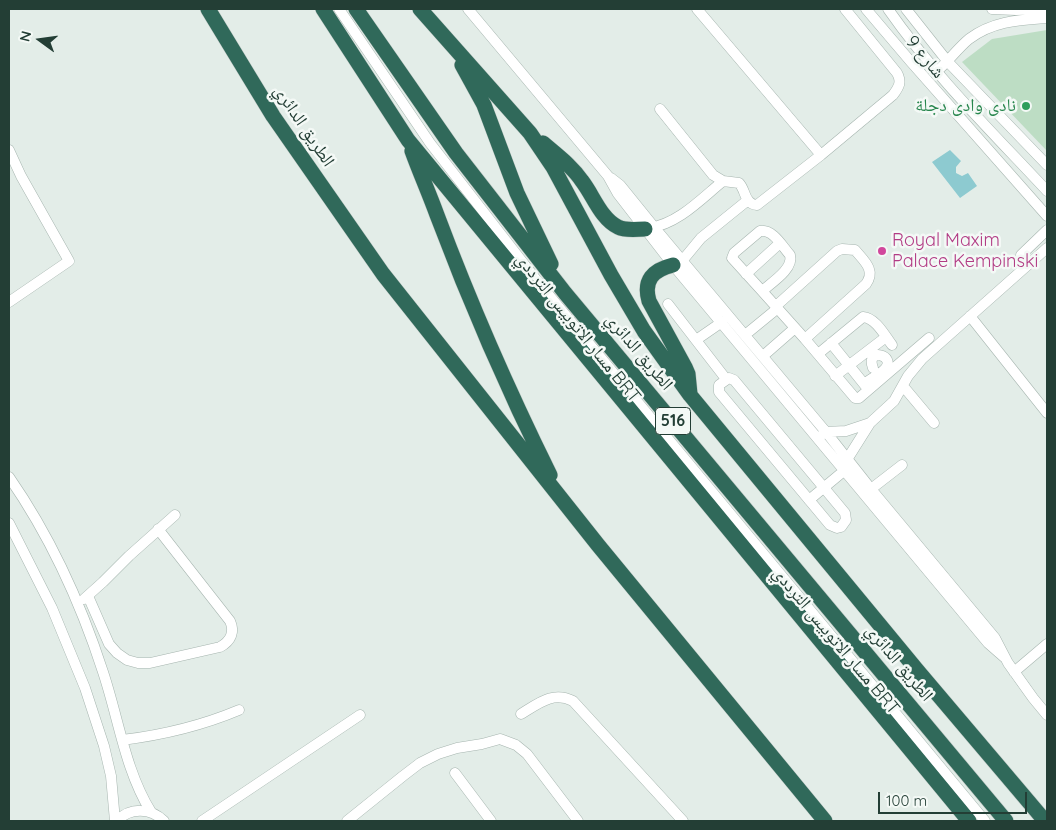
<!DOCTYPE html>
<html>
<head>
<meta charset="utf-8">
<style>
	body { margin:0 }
	#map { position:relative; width:1056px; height:830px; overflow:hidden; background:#e3ede8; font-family:Quicksand,sans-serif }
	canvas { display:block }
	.frame { position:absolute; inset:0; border:10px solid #233e35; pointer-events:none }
	.north { position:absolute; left:15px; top:15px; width:50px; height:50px; -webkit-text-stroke:4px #f4f9f6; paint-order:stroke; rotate:284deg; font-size:14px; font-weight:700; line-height:20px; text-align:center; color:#233e35 }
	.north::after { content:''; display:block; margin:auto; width:18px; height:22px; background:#233e35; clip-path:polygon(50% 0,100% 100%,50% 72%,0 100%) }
	.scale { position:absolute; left:878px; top:792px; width:149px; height:22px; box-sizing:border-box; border:2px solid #233e35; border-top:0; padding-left:6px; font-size:15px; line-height:18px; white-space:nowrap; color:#233e35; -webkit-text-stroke:4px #f4f9f6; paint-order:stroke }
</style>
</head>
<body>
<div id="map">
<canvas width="1056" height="830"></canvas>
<div class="frame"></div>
<div class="north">N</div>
<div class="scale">100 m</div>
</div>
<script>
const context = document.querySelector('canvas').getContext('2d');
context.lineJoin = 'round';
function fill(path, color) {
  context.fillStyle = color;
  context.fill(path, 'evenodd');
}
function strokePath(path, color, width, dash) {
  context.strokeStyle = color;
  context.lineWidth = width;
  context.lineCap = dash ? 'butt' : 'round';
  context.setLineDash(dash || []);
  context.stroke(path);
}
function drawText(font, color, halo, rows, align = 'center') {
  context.font = font + ' Quicksand,"Noto Naskh Arabic",sans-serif';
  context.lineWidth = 5;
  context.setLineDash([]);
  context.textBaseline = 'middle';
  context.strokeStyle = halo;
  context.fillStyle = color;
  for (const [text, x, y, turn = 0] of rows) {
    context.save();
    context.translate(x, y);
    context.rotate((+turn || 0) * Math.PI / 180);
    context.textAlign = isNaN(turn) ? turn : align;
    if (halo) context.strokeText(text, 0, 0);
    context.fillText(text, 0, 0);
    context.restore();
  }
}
const green = new Path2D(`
	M1047,30V151L962,62L992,39Z`);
const water = new Path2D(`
	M950,150L961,161L956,167V173L962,176L968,173L977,186L960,198L932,162Z`);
const minor = new Path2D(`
	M339,9L430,143L538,282L985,821
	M468,9L608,176L618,194L673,265L988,643L1004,657
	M697,9L821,155
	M866,9L911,62L1047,216
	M888,9C934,75 992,132 1047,191
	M906,9L948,62L1047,165
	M992,9L1016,10L1047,9
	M936,72C948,62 957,49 969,39C993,21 1019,20 1047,18
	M660,109L713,175L723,181L739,183C746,190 744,204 757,205L821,155L893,95C899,87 902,82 897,73L845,9
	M9,150L21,176L69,261L9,302
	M611,178L620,185L654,227L826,432L871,489L995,638L1008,663L1033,698L1047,715
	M649,228C678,224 701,199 723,181
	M1021,255L1047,230
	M676,264L682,261L701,238L748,200
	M746,274L780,243
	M762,291L732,258L734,253L760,231C773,229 782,246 790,255C794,269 771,283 762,291L805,339L855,398H859L929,338
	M668,304L726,379
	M776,306L837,251L842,249L855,250C864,261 876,270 866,284L805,339
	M970,316L1047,413
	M745,335L778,308
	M696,340L722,322
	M831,343L868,389
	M818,354L863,317C876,318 885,336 892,345
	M763,356L795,328
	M835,376L886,337
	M729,378L734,380L845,513L846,520L841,527L837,528L830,525L719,392V385Z
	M864,384C870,379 879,375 885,369C897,355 865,347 873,368
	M903,386L934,423
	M823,434L826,432L846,431L870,423
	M848,458L870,423L894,401L908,376L922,359L1047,248
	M9,477C50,536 81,604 103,672C119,720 125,770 151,812
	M871,489L902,465
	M809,500L845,470
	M9,523L52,608L85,688L104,746L111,776L115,821
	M88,596L109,644L117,653L127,660L138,663H150L220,647C231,641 235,632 230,621L158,529
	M84,599L103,582L129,556L175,515
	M1014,672L1047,644
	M521,714C539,703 553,691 573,701L683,821
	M122,740C163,735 201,726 239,710
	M455,773L491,821
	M117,821C130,807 151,808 164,821
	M202,821L360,715
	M347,821L403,776L420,763L438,754L457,748L482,744L500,739L516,745L527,754L578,821`);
const highway = new Path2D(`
	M208,9L273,116L383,274L598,545L825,821
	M323,9L408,140L969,821
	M356,9L456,153L565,293L1006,821
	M420,9L530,133L553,167L611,275L644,331L690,395L917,670L1045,821
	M462,65L484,105L517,193L551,264
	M543,143C557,155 572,166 582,181C593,195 601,219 618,227C626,231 636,229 645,229
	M412,151C420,173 429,193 437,215C470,303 508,390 550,475
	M673,265C653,270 643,280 649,301L685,367L688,374L690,394`);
const markers = [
	[1026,106,5,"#2e9e5b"],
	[882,251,5,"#d1479c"]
];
const shields = [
	[673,421,35]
];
const shieldNames = [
	["516",673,421]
];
const streetNames = [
	["شارع 9",925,57,50],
	["الطريق الدائري",304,126,56],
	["مسار الاتوبيس الترددي BRT",578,328,51],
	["الطريق الدائري",639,352,50],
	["مسار الاتوبيس الترددي BRT",836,641,50],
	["الطريق الدائري",899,663,50]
];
const leisureNames = [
	["نادى وادى دجلة",1016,106]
];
const hotelNames = [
	["Royal Maxim",892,241],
	["Palace Kempinski",892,262]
];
fill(green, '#bdddc4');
fill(water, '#8dcad0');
strokePath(minor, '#a6b5af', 11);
strokePath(highway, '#c1c9c6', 16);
strokePath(minor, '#fff', 10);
strokePath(highway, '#30695a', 15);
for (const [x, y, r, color] of markers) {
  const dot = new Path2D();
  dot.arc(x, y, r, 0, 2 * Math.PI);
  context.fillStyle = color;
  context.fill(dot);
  strokePath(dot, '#f4f9f6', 2);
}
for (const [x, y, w] of shields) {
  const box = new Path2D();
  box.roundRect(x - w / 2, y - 13.5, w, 27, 4);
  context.fillStyle = '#f4f9f6';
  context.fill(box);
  strokePath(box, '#233e35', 1);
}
drawText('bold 16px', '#233e35', null, shieldNames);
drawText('18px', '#233e35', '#f4f9f6', streetNames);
drawText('18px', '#27864d', '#f4f9f6', leisureNames, 'right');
drawText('18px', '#b23c85', '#f4f9f6', hotelNames, 'left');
</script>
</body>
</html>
